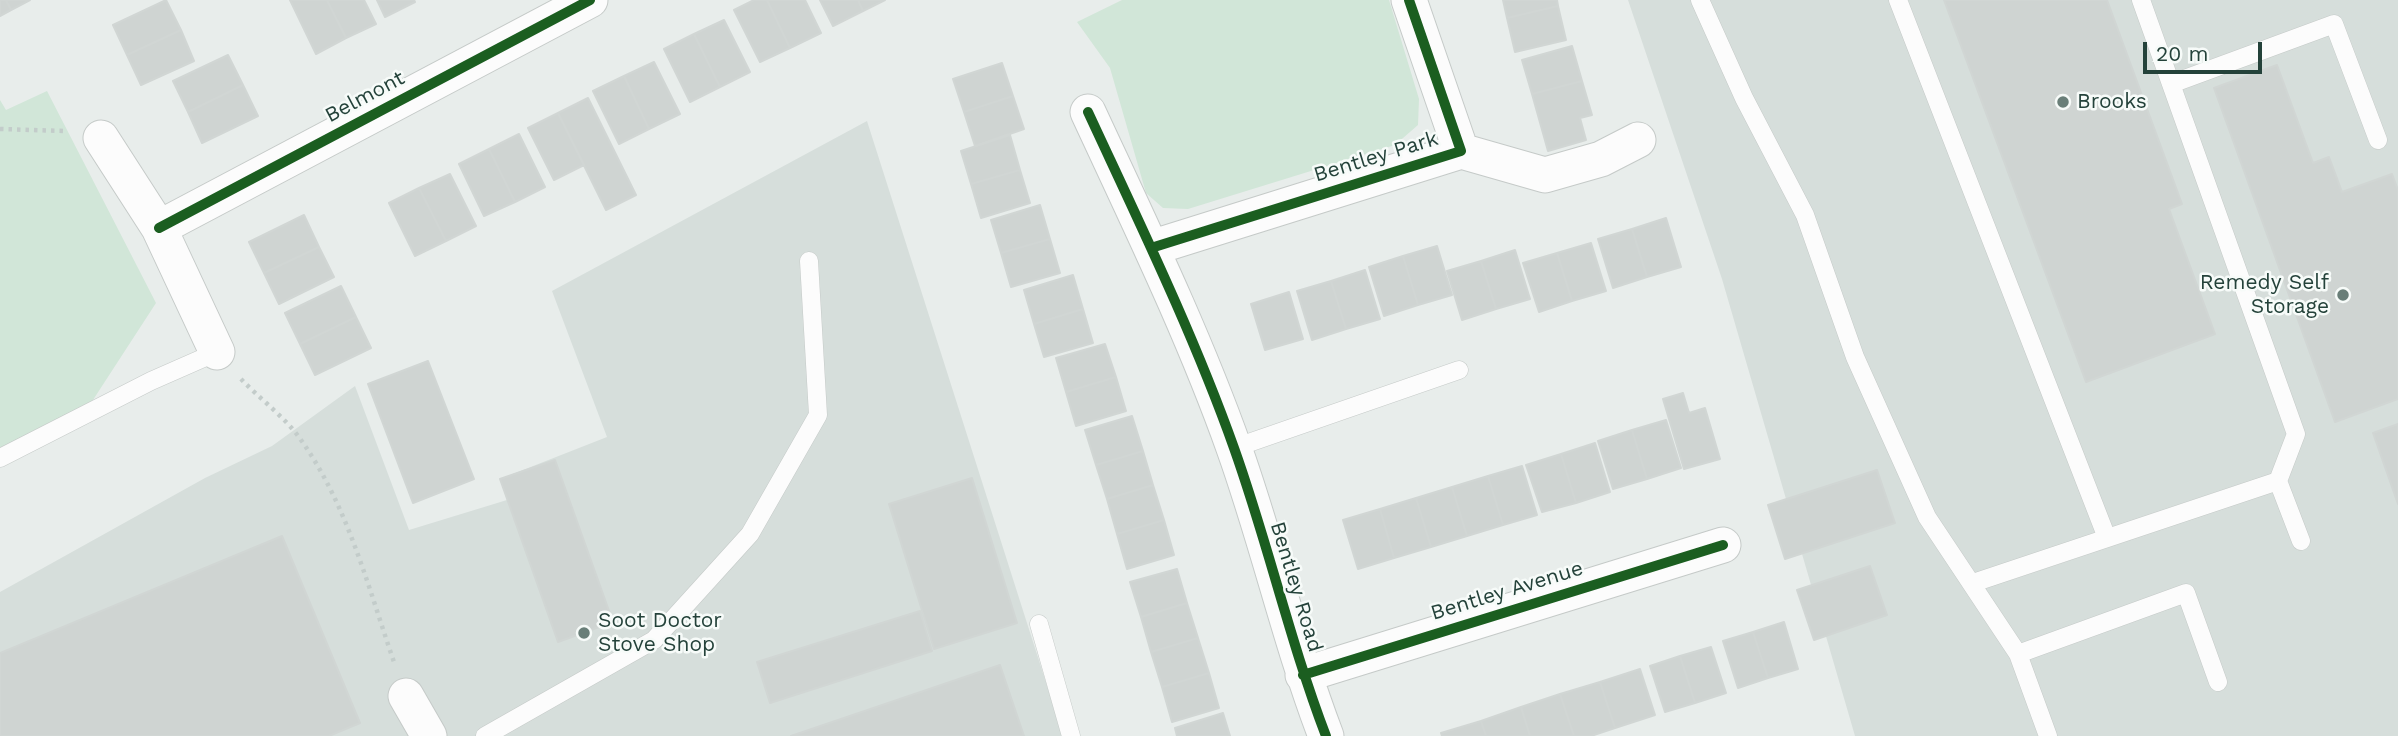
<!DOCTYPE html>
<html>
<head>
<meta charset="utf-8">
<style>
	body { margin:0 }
	#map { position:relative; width:2398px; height:736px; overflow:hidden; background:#e8edeb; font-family:"Work Sans",sans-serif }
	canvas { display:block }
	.scale { position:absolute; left:2143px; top:42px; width:119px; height:32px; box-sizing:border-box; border:4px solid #24423a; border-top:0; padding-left:9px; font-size:21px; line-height:24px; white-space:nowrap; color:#24423a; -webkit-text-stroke:5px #f7fbf9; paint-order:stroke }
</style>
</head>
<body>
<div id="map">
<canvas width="2398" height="736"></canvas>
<div class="scale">20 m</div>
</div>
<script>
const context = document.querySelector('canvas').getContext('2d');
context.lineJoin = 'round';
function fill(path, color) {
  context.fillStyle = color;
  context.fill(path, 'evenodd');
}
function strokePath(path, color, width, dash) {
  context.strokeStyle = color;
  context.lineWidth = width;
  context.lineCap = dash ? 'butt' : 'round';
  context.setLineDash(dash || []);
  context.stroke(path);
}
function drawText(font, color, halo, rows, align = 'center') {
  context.font = font + ' "Work Sans",sans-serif';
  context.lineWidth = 5;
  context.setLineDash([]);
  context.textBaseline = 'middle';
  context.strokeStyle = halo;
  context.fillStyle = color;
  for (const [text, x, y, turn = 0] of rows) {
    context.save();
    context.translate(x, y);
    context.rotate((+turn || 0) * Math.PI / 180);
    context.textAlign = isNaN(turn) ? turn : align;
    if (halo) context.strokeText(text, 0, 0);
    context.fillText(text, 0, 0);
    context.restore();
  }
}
const built = new Path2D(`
	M1628,0H2398V736H1855L1722,279Z
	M867,121L1063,736H0V592L205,478L272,446L355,386L409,530L507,500L500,479L607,437L552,291Z`);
const green = new Path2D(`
	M1122,0H1389L1419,99L1418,125L1395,145L1188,209L1163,208L1146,193L1110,68L1077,22Z
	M47,91L156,303L91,403L0,449V100L6,110Z`);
const building = new Path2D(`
	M0,0H6L11,10L0,16Z
	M6,0H30L11,10Z
	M166,0L181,30L127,55L113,25Z
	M290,0H327L346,38L316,54Z
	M327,0H364L376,24L346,38Z
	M377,0H414L415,2L385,17Z
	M754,0H767L790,48L760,62L734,10Z
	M767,0H805L821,33L790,48Z
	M820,0H858L863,11L833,26Z
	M858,0H885L863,11Z
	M1503,0H1557L1558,6L1507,18Z
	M1944,0H2107L2182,204L2169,209L2215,334L2086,382Z
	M1558,6L1566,40L1515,52L1507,18Z
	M724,20L750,72L720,87L694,34Z
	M181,30L194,61L141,85L127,55Z
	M694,34L720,87L690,102L664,49Z
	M1572,46L1582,81L1532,94L1522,60Z
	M228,55L243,85L188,112L173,81Z
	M654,62L680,114L649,129L624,76Z
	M1002,63L1013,96L964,112L953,79Z
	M2277,65L2313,163L2329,157L2342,192L2392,174L2398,190V399L2335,422L2214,88Z
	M624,76L649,129L619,144L593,91Z
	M1582,81L1592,115L1580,118L1586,140L1548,151L1532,94Z
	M243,85L258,116L202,143L188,112Z
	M1013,96L1024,129L975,146L964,112Z
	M588,98L636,195L606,210L558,113Z
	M558,113L584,165L554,180L528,128Z
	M519,134L545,187L515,202L489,149Z
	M1010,135L1020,170L971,184L961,151Z
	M489,149L515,202L484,216L459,164Z
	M1020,170L1030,203L981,218L971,184Z
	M450,174L476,226L446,241L419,188Z
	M419,188L446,241L415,256L389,203Z
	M1040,205L1050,239L1001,253L991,220Z
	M304,215L319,247L264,273L249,242Z
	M1666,218L1681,267L1647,277L1632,229Z
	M1632,229L1647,277L1613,288L1598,239Z
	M1050,239L1060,273L1011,287L1001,253Z
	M1591,243L1606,291L1572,301L1557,253Z
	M1437,246L1452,295L1418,305L1403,256Z
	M319,247L334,277L279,304L264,273Z
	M1515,250L1530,299L1496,309L1481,261Z
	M1557,253L1572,301L1539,312L1523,263Z
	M1403,256L1418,305L1384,316L1369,267Z
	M1481,261L1496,309L1462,320L1447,271Z
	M1365,270L1380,319L1346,329L1331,281Z
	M1073,275L1083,309L1034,324L1024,290Z
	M1331,281L1346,329L1312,340L1297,291Z
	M341,286L356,317L300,344L285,313Z
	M1289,292L1303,339L1265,350L1251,304Z
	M1083,309L1093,343L1044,357L1034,324Z
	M356,317L371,348L315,375L300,344Z
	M1105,344L1116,377L1066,392L1056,358Z
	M428,361L474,479L413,503L368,384Z
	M1116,377L1126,411L1076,426L1066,392Z
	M1683,393L1689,413L1705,408L1720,459L1684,469L1663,399Z
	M1132,416L1143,451L1096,465L1085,430Z
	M1666,420L1681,468L1647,479L1632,430Z
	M2398,424V504L2373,433Z
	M1632,430L1647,479L1613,489L1598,441Z
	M1595,443L1610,492L1576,503L1561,454Z
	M1143,451L1153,485L1107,499L1096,465Z
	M1561,454L1576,503L1542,512L1526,465Z
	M555,460L613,622L558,642L500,479Z
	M1522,466L1537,515L1503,525L1488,476Z
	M1877,470L1895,523L1785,559L1768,505Z
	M1488,476L1503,525L1467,536L1452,487Z
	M972,478L1017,623L934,649L889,504Z
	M1153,485L1164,520L1117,534L1107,499Z
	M1452,487L1467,536L1431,547L1416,498Z
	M1416,498L1431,547L1394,558L1380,509Z
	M1380,509L1394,558L1358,569L1343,520Z
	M1164,520L1174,555L1127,569L1117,534Z
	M282,536L360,723L329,736H0V653Z
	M1870,566L1887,615L1814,640L1797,590Z
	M1177,569L1187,603L1141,617L1130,582Z
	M1187,603L1198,638L1151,652L1141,617Z
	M920,611L932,651L770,703L757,662Z
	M1784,622L1798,669L1768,678L1753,632Z
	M1753,632L1768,678L1738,688L1723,641Z
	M1198,638L1209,673L1162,687L1151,652Z
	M1711,647L1726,693L1695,703L1680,656Z
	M1680,656L1695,703L1665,712L1650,666Z
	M1000,665L1024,736H791Z
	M1640,669L1655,715L1615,728L1600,682Z
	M1209,673L1219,708L1172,722L1162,687Z
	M1600,682L1615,728L1591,736H1574L1560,694Z
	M1560,694L1574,736H1530L1521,707Z
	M1521,707L1530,736H1486L1481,721Z
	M1223,713L1230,736H1177L1175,728Z
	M1481,721L1486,736H1442L1441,733Z`);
const path = new Path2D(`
	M0,129L65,131
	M241,379C260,399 286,418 301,440C348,506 368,587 394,662`);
const service = new Path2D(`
	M1700,0L1744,98L1805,215L1855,357L1927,517L2018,654L2048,736
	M1898,0L2107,538
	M2141,0L2296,434L2278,481L2301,541
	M2171,84L2334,24L2378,140
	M1234,448L1459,370
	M0,458L151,381L217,352
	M1973,583L2278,481
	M1039,624L1071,736
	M2018,654L2186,593L2218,682
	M485,736L654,640L750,534L818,415L809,261`);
const minor = new Path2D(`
	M1088,112C1139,222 1193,333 1234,448C1268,543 1290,642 1326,736
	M101,138L159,228L217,352
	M1461,151L1545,175L1601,159L1638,140
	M159,228L590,0
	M1151,248L1461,151L1409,0
	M1303,675L1723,545
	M406,696L429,736`);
const cycleway = new Path2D(`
	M1088,112C1139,222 1193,333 1234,448C1268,543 1290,642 1326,736
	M159,228L590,0
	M1151,248L1461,151L1409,0
	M1303,675L1723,545`);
const markers = [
	[2063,102,7,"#697e78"],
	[2343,295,7,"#697e78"],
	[584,633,7,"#697e78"]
];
const streetNames = [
	["Belmont",365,97,-28],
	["Bentley Park",1376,157,-17],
	["Bentley Road",1296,587,73],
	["Bentley Avenue",1507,591,-17]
];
const poiNames = [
	["Brooks",2077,102],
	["Remedy Self",2329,283,"right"],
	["Storage",2329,307,"right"],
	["Soot Doctor",598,621],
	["Stove Shop",598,645]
];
fill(built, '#d6dedb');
fill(green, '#d1e6d8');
fill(building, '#cfd4d2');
strokePath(building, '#d1d6d4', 2);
strokePath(service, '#c5cac8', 19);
strokePath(minor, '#c5cac8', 37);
strokePath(path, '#c3ccca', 4.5, [3.5, 5]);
strokePath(service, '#fcfcfc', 18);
strokePath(minor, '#fcfcfc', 35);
strokePath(cycleway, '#1b5e20', 10);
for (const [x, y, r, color] of markers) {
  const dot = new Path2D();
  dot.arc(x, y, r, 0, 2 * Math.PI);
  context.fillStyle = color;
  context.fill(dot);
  strokePath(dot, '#f7fbf9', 2.5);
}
drawText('21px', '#24423a', '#f7fbf9', streetNames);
drawText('21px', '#24423a', '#f7fbf9', poiNames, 'left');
</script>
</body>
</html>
